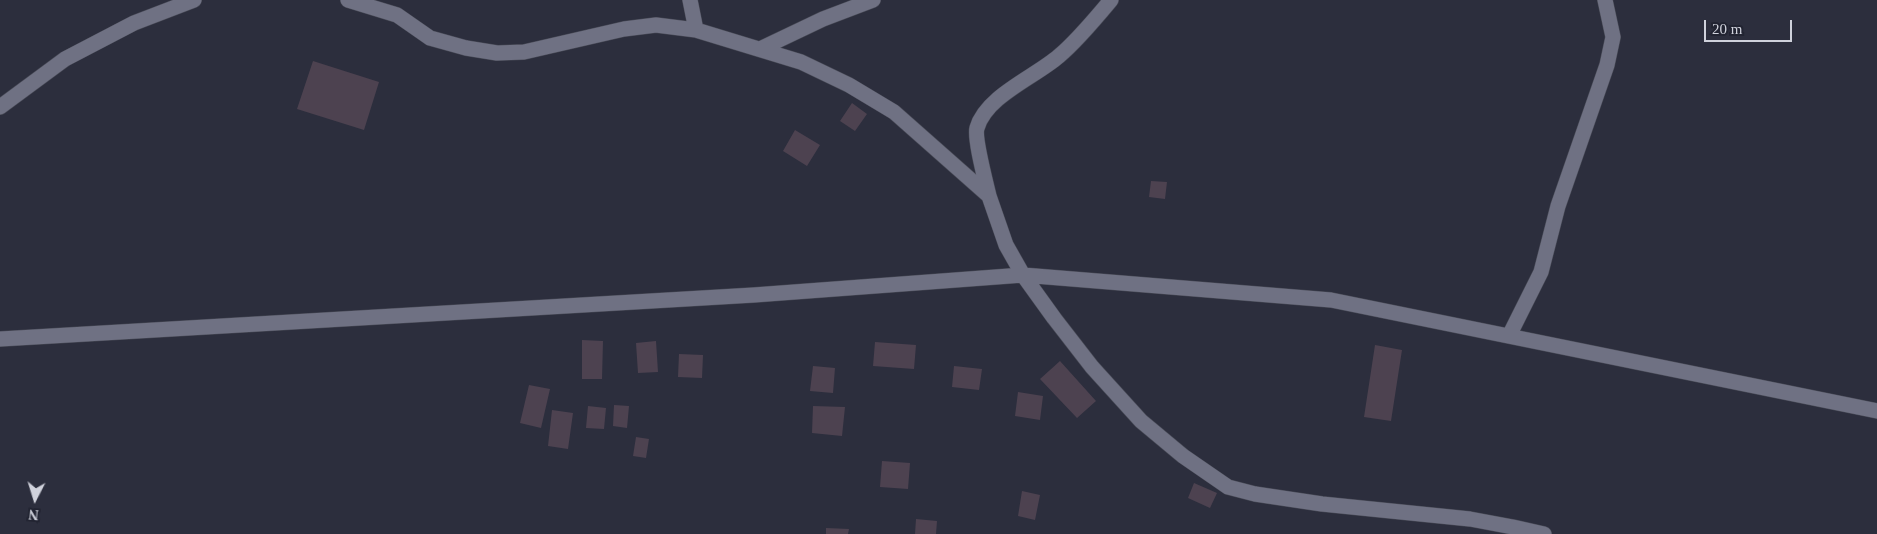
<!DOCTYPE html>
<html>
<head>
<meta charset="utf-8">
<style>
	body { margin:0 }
	#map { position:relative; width:1877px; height:534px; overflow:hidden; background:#2c2e3d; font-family:"Times New Roman",serif }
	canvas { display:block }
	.north { position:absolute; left:10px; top:474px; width:50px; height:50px; -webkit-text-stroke:4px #222432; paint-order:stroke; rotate:185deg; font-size:14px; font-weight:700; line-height:20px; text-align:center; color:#d0d2dc }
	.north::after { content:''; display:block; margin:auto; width:18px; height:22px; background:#d0d2dc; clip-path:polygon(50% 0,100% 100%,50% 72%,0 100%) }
	.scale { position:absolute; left:1704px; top:20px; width:88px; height:22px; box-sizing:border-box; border:2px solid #d0d2dc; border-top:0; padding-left:6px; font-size:15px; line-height:18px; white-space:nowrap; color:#d0d2dc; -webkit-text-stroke:4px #222432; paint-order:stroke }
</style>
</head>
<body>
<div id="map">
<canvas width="1877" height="534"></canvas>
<div class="north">N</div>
<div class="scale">20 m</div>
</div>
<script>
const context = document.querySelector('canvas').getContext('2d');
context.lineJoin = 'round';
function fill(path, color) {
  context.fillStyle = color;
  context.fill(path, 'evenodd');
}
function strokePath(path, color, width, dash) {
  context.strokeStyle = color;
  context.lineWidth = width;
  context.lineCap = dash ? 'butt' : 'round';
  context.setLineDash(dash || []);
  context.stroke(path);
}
const building = new Path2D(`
	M313,61L379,82L364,130L297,109Z
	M852,103L867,114L855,131L840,121Z
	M795,130L820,145L807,166L783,151Z
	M1151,181L1167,182L1165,199L1149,197Z
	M582,340L603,341L602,379H582Z
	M656,341L658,372L638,373L636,343Z
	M875,342L916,345L914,369L873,366Z
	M1375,345L1402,350L1391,421L1364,417Z
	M679,354L703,355L702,378L678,377Z
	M1060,361L1096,401L1077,418L1040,379Z
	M813,366L835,368L833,393L810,391Z
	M954,366L982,369L979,390L952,387Z
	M529,385L550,389L541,428L520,423Z
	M1018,392L1043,396L1040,420L1015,416Z
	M614,405L629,406L627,428L613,426Z
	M588,406L606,408L604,429L586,428Z
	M813,406L845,407L842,436L812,433Z
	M552,410L573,413L568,449L548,446Z
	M636,437L649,439L646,458L633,456Z
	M882,461L910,463L908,489L880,487Z
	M1194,483L1217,493L1210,508L1188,498Z
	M1022,491L1040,495L1035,520L1018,516Z
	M916,519L937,521L936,534H915Z
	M826,528L849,529L848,534H826Z`);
const street = new Path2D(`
	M348,0L397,15L430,38L466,48L497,53L524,52L624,29L656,25L696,30L801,62L849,85L894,112L989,196L1006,245L1023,275L1054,318L1092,367L1141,421L1183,456L1228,487L1255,494L1322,504L1470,519L1513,527L1544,534
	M690,0L696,30
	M760,49L823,19L873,0
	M0,107L65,59L134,23L194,0
	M989,196C986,183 974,138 977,128C986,96 1035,77 1059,56C1077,41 1096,18 1111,0
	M1509,336L1541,272L1558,206L1607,65L1613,37L1605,0
	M0,339L754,295L1023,275L1331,300L1877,411`);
fill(building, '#4d4250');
strokePath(street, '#494b57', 16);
strokePath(street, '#6f7183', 15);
</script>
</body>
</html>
